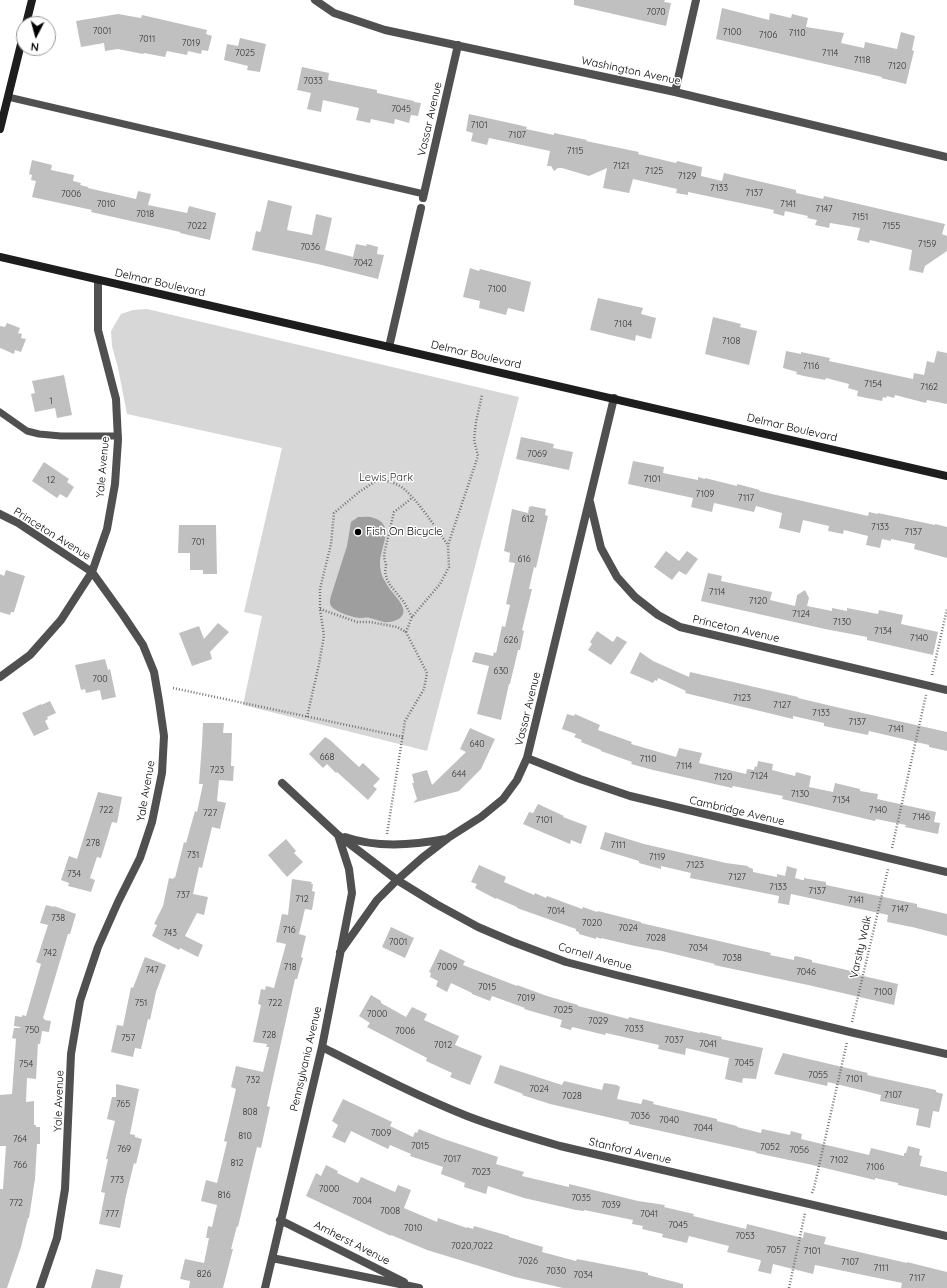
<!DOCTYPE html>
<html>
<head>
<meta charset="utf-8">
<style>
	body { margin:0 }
	#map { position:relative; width:947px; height:1288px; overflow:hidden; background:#fff; font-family:Quicksand,sans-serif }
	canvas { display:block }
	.north { position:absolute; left:16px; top:16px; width:40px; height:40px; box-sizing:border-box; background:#fff; border:1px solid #999; border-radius:50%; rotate:186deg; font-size:11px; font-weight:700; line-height:16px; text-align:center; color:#000 }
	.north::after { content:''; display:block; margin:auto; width:14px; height:18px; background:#000; clip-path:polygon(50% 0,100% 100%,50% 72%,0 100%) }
</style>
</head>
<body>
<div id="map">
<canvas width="947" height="1288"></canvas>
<div class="north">N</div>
</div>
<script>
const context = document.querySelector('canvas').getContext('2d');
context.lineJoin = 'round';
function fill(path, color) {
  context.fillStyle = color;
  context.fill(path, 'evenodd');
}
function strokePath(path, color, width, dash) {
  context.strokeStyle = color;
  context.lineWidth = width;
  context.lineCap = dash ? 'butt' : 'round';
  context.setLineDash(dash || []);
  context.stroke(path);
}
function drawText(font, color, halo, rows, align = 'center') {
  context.font = font + ' Quicksand,sans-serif';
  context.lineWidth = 3;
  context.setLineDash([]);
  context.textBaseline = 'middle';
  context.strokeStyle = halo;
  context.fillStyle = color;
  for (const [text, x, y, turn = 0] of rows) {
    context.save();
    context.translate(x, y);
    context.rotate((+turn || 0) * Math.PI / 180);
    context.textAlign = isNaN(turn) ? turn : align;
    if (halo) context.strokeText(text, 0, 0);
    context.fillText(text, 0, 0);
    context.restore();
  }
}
const green = new Path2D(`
	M147,309L519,397L427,751L243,705L262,616L244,612L282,448L127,414L118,368L112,346L111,331L121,314L133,310Z`);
const water = new Path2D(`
	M358,517C363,517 369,516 374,518C396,525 380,547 380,563C380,571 382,577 386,583C390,592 407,605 403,614C401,620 390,623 384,622C379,621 375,619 370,618C366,617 364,618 361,618C354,618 336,612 332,607C329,604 330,600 331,596L347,546L351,522Z`);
const building = new Path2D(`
	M574,0H665L664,2L671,3L666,26L574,5Z
	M722,8L769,20L770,13L791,18L792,14L808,18L806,27L844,33L841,43L864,48L865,42L897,49L901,32L915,36L912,50L914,51L906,84L881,78L882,77L716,39Z
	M118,14L141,18L142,15L207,30L206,34L212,36L208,51L202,50L201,54L188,51L187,55L167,51L165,57L144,53L143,54L118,49L105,51L104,43L81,47L76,21Z
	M240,38L266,44L260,72L247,70L248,66L224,60L227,44L238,46Z
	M302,67L329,73L328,80L377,90V93L414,101V102L421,103L418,116L411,115L409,123L395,119L394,124L371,119L370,123L356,120L359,108L323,100L321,112L307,109L311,93L297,90Z
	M469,114L519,125L527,127L526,129L554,135V133L587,140L586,141L639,152L638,154L676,163L677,161L702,167L701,176L722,181L724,173L796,190V193L823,199L824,196L945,224L942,234L947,236V251L925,266L923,273L909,270L912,250L870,240L869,243L857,240L860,228L830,223L829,228L815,225L817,220L807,218L808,216L785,211L784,216L773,213L774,210L688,192V195L676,193L677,189L633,179L629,193L603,188L607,168L589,176L562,168H558L554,171L551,166H547L550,151L489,138L487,145L471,141L473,133L466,131Z
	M32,160L52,165L51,170L74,175L73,181L81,183L80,185L88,187V188L136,199L138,191L151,194L148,205L187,213L189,206L216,213L210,240L180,233V232L91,212L92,210L32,197L36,181L31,180L32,175L29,174Z
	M268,200L292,206L287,230L312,235L316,214L332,218L325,250L353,257L356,244L366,246L367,244L378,247L377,254L384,255L378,279L322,265L252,250L256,231L260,232L261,230Z
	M470,268L479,271L480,269L531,282L524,312L508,308L506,315L479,308L480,301L463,297Z
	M598,298L643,308L641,314L656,318L651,339L636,335L635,341L590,330Z
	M713,317L741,324L740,327L757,331L749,365L705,354Z
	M7,323L20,328L18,333L22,334L21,338L26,339L21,352L15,350L14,354L0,348V326L5,327Z
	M786,351L801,354V352L830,358L829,361L913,379L914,373L924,375L927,361L934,363L937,351L947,353V404L927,400L926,403L895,395L894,398L887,396L886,398L883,397L882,401L857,396L858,391L848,388L849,384L826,378L825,380L804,376L796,374L797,372L783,368Z
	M64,375L72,415L57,418L55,408L35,412L31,394L35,393L32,381Z
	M521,437L554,444L553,448L573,452L569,470L516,459Z
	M633,461L664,467L663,473L698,480V477L705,479V478L737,486V484L760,490L759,491L868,516L869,512L878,514V513L935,525V524L947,527V558L914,549L915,544L891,539V541L882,539L880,548L866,545L868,536L844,530L843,534L828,531L829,526L803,520L800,533L779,528L782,513L756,506L754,512L714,503L712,512L691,507L693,498L628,484Z
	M44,462L69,479L67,482L74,487L67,498L60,494L57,498L32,481Z
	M531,506L546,509L545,515L548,516L536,568L534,567L529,589H532L522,630L524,631L520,650H518L510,684H509L501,720L477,714L489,666L472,662L475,652L493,656L494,652L496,653L502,626L505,627L510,605L506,604L515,563L509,562L510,553L504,551L512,509L528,513L529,507H530Z
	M179,525H216L217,574H203V570H190V553H178Z
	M666,551L679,561L687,551L698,559L686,575L679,571L672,580L654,567Z
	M6,570L25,576L14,612H11L10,615L0,612V574L4,576Z
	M708,573L722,576L721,581L772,592L770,600L795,606L797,595L805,590L809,598L807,606L832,611V608L847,611V608L878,614L879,610L903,615L901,624L938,632L933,655L867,640V637L825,629L701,601Z
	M218,623L229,632L210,652L212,659L192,666L179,633L199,626L204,639Z
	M597,631L613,642L617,636L627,642L611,665L588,650L592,644L590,642Z
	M640,652L653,661L689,677L690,672L798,697V698L836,707L947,732V751L929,747V745L869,731L868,735L824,726V723L793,716V719L685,693L686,691L658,678L657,681L655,680L653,683L630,673Z
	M105,659L108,670L110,669L116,697L102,700L100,690L86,693L85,689L81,690L75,665Z
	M50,701L56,713L47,717L48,719L45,721L49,729L34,736L22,713L41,704V705Z
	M567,714L574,716L575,714L600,725L598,730L632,742L631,744L676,757L679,748L702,753L699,763L746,774L747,769L754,770L755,766L757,767L758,761L773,764L772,770L795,776L796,772L811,776L809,787L833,792L835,783L860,789V791L878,794L877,799L936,812L934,822L940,823L938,834L905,827L906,825L876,819L875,821L782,799L783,796L733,786L732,788L653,770L631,764L632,762L601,751V750L581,742L582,740L574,737L576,734L562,729Z
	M203,723H224L223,733H232L231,766H234L233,781L219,780L217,801L226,803L222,820L220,829L212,827L202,868L199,867L193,894L208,897L204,915L197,913L185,936L203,945L198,957L180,948L179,950L152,936L157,925L154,924L163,906L169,878L173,879L174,877L175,878L184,842L186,843L195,811L197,812L203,784H199L202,744Z
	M470,728L495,739L481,769L459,791L413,803L417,799L412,783H414L412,774L427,770L432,785L466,752L460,749Z
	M325,737L330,740L359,767L363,763L380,779L373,786L377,789L368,800L337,772L336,773L327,764L323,768L309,754Z
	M98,792L122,797L117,823L112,822L101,858L97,857L90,878L95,880L91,892L68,886L69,883L61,880L69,856L77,859Z
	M538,804L564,816L563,817L587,826L581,844L571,840L570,844L523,824L529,812L533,813Z
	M605,832L644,844L726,863L748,866V867L753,869V872L777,877V874L785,876L787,866L797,869L795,878L802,880H804V878L826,882V885L917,904V907L947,914V936L912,927L887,922L888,915L791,894L789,905L778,903L779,896L690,878L691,873L661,866V869L639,863V861L600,849Z
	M286,839L296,851L294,853L303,862L287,877L268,855Z
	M479,865L506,877L504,882L534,895L535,893L546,898L547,896L582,909L583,907L597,912L598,911L641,922V923L771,953L770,955L794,960V957L796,956L812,960V962L860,973L859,975L898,984L894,1005L808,985L714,965L715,964L662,951L635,946L601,938V939L596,937V939L579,934V932L576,931V929L517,908V907L496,898V899L475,888L477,884L471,882Z
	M292,879L312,882L311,884H313L312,891L315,892L312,910L305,909L299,934L306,936L301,957L303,958L297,979H295L267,1106L270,1107L261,1148L257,1147L238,1227L237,1226L231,1249H233L223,1288H189L190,1281L180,1279L185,1259L204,1263L209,1238H206L208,1226L212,1227L217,1205L201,1201L206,1180L217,1183L227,1142L224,1141L236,1089L231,1087L236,1066L263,1072L269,1047H266L267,1044L253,1042L261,1005L258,1004L261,989L265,990L266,986L274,988L286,944L276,942L282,914L288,915Z
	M46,905L54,907V906L76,914L70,934H68L43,1018L45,1019L44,1020L51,1021L49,1032L42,1031L40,1044H38L36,1079L27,1078L26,1102L34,1101V1125H36V1127H40V1144H37L35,1179L29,1218H28L21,1247L7,1288H0V1189H3L6,1146H0V1095L12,1094L16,1039L12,1038L14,1028H20V1027L14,1026L15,1016L22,1017V1015L26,1016L41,964L36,962L48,925L40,923Z
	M391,927L414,938L405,958L382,947Z
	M440,949L465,961L463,965L517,986V985L547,996L578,1005V1006L628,1019L629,1017L700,1033V1032L722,1037L721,1039L763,1048L756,1079L743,1078L742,1083L725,1079L729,1058L686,1048L685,1055L658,1049L659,1045L606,1033L605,1035L572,1027L571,1030L560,1027L562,1020L524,1009L525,1008L492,996L490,1001L472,994V993L451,983L447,992L436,986L438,981L430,977L431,973L429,972Z
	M145,957L166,965L156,992L150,1020L148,1019L141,1049L135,1048L133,1057L111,1052L117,1025L123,1026L131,987L133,988Z
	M371,995L381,1001V1003L406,1017L412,1007L427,1014L424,1020L459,1036L455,1045L482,1056L470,1085L450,1077L452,1073L426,1061L427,1058L367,1027L370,1023L359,1016Z
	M783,1053L868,1073L867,1075L936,1090V1092L943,1094L939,1112L933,1111L930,1128L916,1125L919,1109L880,1101L881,1095L828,1082L827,1086L774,1074Z
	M500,1065L562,1085L564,1081L602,1090L604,1083L617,1085L620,1087L617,1099L641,1104L643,1099L654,1102L653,1104L717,1119V1121L737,1126V1127L761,1133L762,1129L790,1135L791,1131L802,1134L801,1139L869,1155L871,1148L904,1156V1153H906L908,1146L920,1149L919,1155L922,1156L920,1166L947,1172V1196L898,1185V1183L875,1178V1180L808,1164L789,1160L756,1153V1152L629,1124V1122L550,1104L522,1095L523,1094L494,1083Z
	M116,1084L139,1089L130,1134L135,1135V1137L142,1139L136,1164L134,1163L126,1196L120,1228L99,1224L105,1193L101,1192L108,1159H106L115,1121L107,1119L112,1097H116Z
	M343,1099L392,1122L390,1126L413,1137L415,1132L417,1133L419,1129L444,1139L498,1157L496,1164L524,1172L522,1176L569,1187V1184L638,1201L665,1205L664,1207L694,1214L693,1216L746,1229L747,1224L803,1238L804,1232L826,1237L824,1244L907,1263V1262L947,1272V1288H901L902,1283L815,1265L813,1274L773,1264L771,1274L758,1271L761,1261L760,1260L727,1252L729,1246L689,1236L687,1243L662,1237L663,1234L642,1229L643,1226L632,1224L633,1220L584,1210V1211L576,1210L524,1198L488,1186L486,1194L464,1187L465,1183L441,1174L443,1167L410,1156L411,1154L390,1145L388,1149L351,1131L345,1143L332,1137L338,1125L332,1121Z
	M326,1165L338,1171L337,1173L358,1183L361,1177L395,1192L398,1185L411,1190L404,1208L437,1222L438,1218L467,1228V1227L473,1229L474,1226L509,1236V1237L543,1247L542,1252L576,1261L577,1259L644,1272L648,1273V1275L683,1284V1288H563L515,1277L427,1250L391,1235V1236L306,1196L316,1173L321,1176Z
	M96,1269L123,1275L120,1288H91Z`);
const path = new Path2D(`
	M320,609L357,622H370L397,627L406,632L427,673L424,689L405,721L387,834
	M412,617L404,602L390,585L387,579L385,572L386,565L384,557L385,550L394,512L412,498
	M406,632L412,617L440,584L449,567L448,545L478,456L474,440L476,422L482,395
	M932,675L947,609
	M173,688L403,737
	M307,717L319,664L324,636L320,609V589L331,544L334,513L359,492L379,479C387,481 397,483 404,489C420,503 435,527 448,545
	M892,848L926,695
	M852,1022L888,869
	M812,1193L814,1188L847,1042
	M789,1288L805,1213`);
const lane = new Path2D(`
	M8,97L424,194
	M0,412L27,431L39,434L61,436H118`);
const street = new Path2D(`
	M315,0L334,13L385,30L675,92L947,157
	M675,92L696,0
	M423,198L458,45
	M389,347L421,208
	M590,502L601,548L617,577L635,597L658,615L680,627L947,690
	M0,514L18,523L92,572L61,620L30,655L0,677
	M527,758L580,779L630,796L947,872
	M282,783L338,835L397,880L436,904L478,927L513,942L566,962L616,975L850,1032L947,1054
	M345,837C376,848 414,845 446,839
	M340,952L377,900L397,880L422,858L448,838L481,817L503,799L517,780L527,758L614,398
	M322,1047C369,1071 417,1096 467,1116C498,1128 529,1137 560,1146L947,1236
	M280,1220L404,1282
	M272,1258L419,1288
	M40,1288L57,1238L65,1189L71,1054L80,1001L98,947L118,902L140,858L152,822L162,773L164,736L159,701L154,672L143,645L123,615L92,572L107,529L115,484L118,440L116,399L98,330V280
	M265,1288L322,1047L352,893L349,869L338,835`);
const secondary = new Path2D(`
	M26,24L32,0
	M0,129L24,32
	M0,257L947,476`);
const markers = [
	[358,532,4,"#000"]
];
const numberNames = [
	["7070",656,12],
	["7001",102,31],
	["7100",732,32],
	["7110",797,33],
	["7106",768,35],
	["7011",147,39],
	["7019",191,43],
	["7025",245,53],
	["7114",830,53],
	["7118",862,60],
	["7120",897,66],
	["7033",313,81],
	["7045",401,109],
	["7101",479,125],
	["7107",517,135],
	["7115",575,151],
	["7121",621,166],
	["7125",654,171],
	["7129",687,176],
	["7133",719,188],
	["7137",754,193],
	["7006",71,194],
	["7010",106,204],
	["7141",788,204],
	["7147",824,209],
	["7018",145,214],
	["7151",860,217],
	["7022",197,226],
	["7155",891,226],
	["7159",927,244],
	["7036",310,247],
	["7042",363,263],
	["7100",497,289],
	["7104",623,324],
	["7108",731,341],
	["7116",811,366],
	["7154",873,384],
	["7162",929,387],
	["1",51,401],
	["7069",537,454],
	["7101",652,479],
	["12",51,480],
	["7109",705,494],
	["7117",746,498],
	["612",528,519],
	["7133",880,527],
	["7137",913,532],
	["701",198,542],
	["616",524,559],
	["7114",717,592],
	["7120",758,601],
	["7124",801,614],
	["7130",842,622],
	["7134",883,631],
	["7140",919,638],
	["626",511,640],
	["630",501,671],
	["700",100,679],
	["7123",742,698],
	["7127",782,705],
	["7133",821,713],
	["7137",857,722],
	["7141",896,729],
	["640",477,744],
	["668",327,757],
	["7110",648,759],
	["7114",684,766],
	["723",217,770],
	["644",459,774],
	["7124",759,776],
	["7120",723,777],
	["7130",800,794],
	["7134",841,800],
	["722",106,810],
	["7140",878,810],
	["727",210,813],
	["7146",921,817],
	["7101",544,820],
	["278",93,843],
	["7111",618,845],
	["731",193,855],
	["7119",657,857],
	["7123",695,865],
	["734",74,874],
	["7127",737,877],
	["7133",778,887],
	["7137",817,891],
	["737",183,895],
	["712",302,899],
	["7141",856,900],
	["7147",900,909],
	["7014",556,911],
	["738",58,918],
	["7020",592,923],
	["7024",628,928],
	["716",289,930],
	["743",170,933],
	["7028",656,938],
	["7001",398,942],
	["7034",698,948],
	["742",50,953],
	["7038",732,958],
	["718",290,967],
	["7009",447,967],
	["747",152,970],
	["7046",806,972],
	["7015",487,987],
	["7100",883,992],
	["7019",526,998],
	["751",141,1003],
	["722",275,1003],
	["7025",563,1010],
	["7000",377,1014],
	["7029",598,1021],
	["7033",634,1029],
	["750",32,1030],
	["7006",405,1031],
	["728",269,1035],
	["757",128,1038],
	["7037",674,1040],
	["7041",708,1044],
	["7012",443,1045],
	["7045",744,1063],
	["754",26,1064],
	["7055",818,1075],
	["7101",854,1079],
	["732",253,1080],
	["7024",539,1089],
	["7107",893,1095],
	["7028",572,1096],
	["765",123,1104],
	["808",250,1112],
	["7036",640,1116],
	["7040",669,1120],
	["7044",703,1128],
	["7009",381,1133],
	["810",245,1136],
	["764",20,1139],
	["7015",420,1146],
	["7052",770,1147],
	["769",124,1149],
	["7056",799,1150],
	["7017",452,1159],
	["7102",839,1160],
	["812",237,1163],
	["766",20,1165],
	["7106",875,1167],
	["7023",481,1172],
	["773",117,1180],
	["7000",329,1189],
	["816",224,1195],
	["7035",581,1198],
	["7004",362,1201],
	["772",16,1203],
	["7039",611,1205],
	["7008",390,1211],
	["777",112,1214],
	["7041",649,1214],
	["7045",678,1225],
	["7010",413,1228],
	["7053",745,1236],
	["7020,7022",472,1246],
	["7057",776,1250],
	["7101",812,1251],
	["7026",528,1261],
	["7107",850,1262],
	["7111",881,1268],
	["7030",556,1271],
	["826",204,1274],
	["7034",583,1275],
	["7117",917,1278]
];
const streetNames = [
	["Washington Avenue",631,71,12],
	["Vassar Avenue",430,119,-77],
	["Delmar Boulevard",160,283,13],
	["Delmar Boulevard",476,355,13],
	["Delmar Boulevard",792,428,13],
	["Yale Avenue",103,467,-85],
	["Princeton Avenue",52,534,32],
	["Princeton Avenue",736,629,13],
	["Vassar Avenue",528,709,-76],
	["Yale Avenue",146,791,-80],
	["Cambridge Avenue",737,811,13],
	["Varsity Walk",861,947,-77],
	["Cornell Avenue",595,957,16],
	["Pennsylvania Avenue",306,1059,-77],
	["Yale Avenue",59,1101,-88],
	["Stanford Avenue",630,1151,13],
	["Amherst Avenue",352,1243,27]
];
const parkNames = [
	["Lewis Park",386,478]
];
const poiNames = [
	["Fish On Bicycle",366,532]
];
fill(green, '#d7d7d7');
fill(water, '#9e9e9e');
fill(building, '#c0c0c0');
strokePath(path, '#727272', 2.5, [1, 2]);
strokePath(lane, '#505050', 7);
strokePath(street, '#505050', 8);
strokePath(secondary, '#1d1d1d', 8);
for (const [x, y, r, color] of markers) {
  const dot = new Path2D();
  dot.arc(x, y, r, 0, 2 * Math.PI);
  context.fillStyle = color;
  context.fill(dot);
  strokePath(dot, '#fff', 1.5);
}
drawText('9px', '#303030', null, numberNames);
drawText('11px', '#000', '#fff', streetNames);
drawText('11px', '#2e2e2e', '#fff', parkNames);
drawText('11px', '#000', '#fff', poiNames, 'left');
</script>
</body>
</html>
